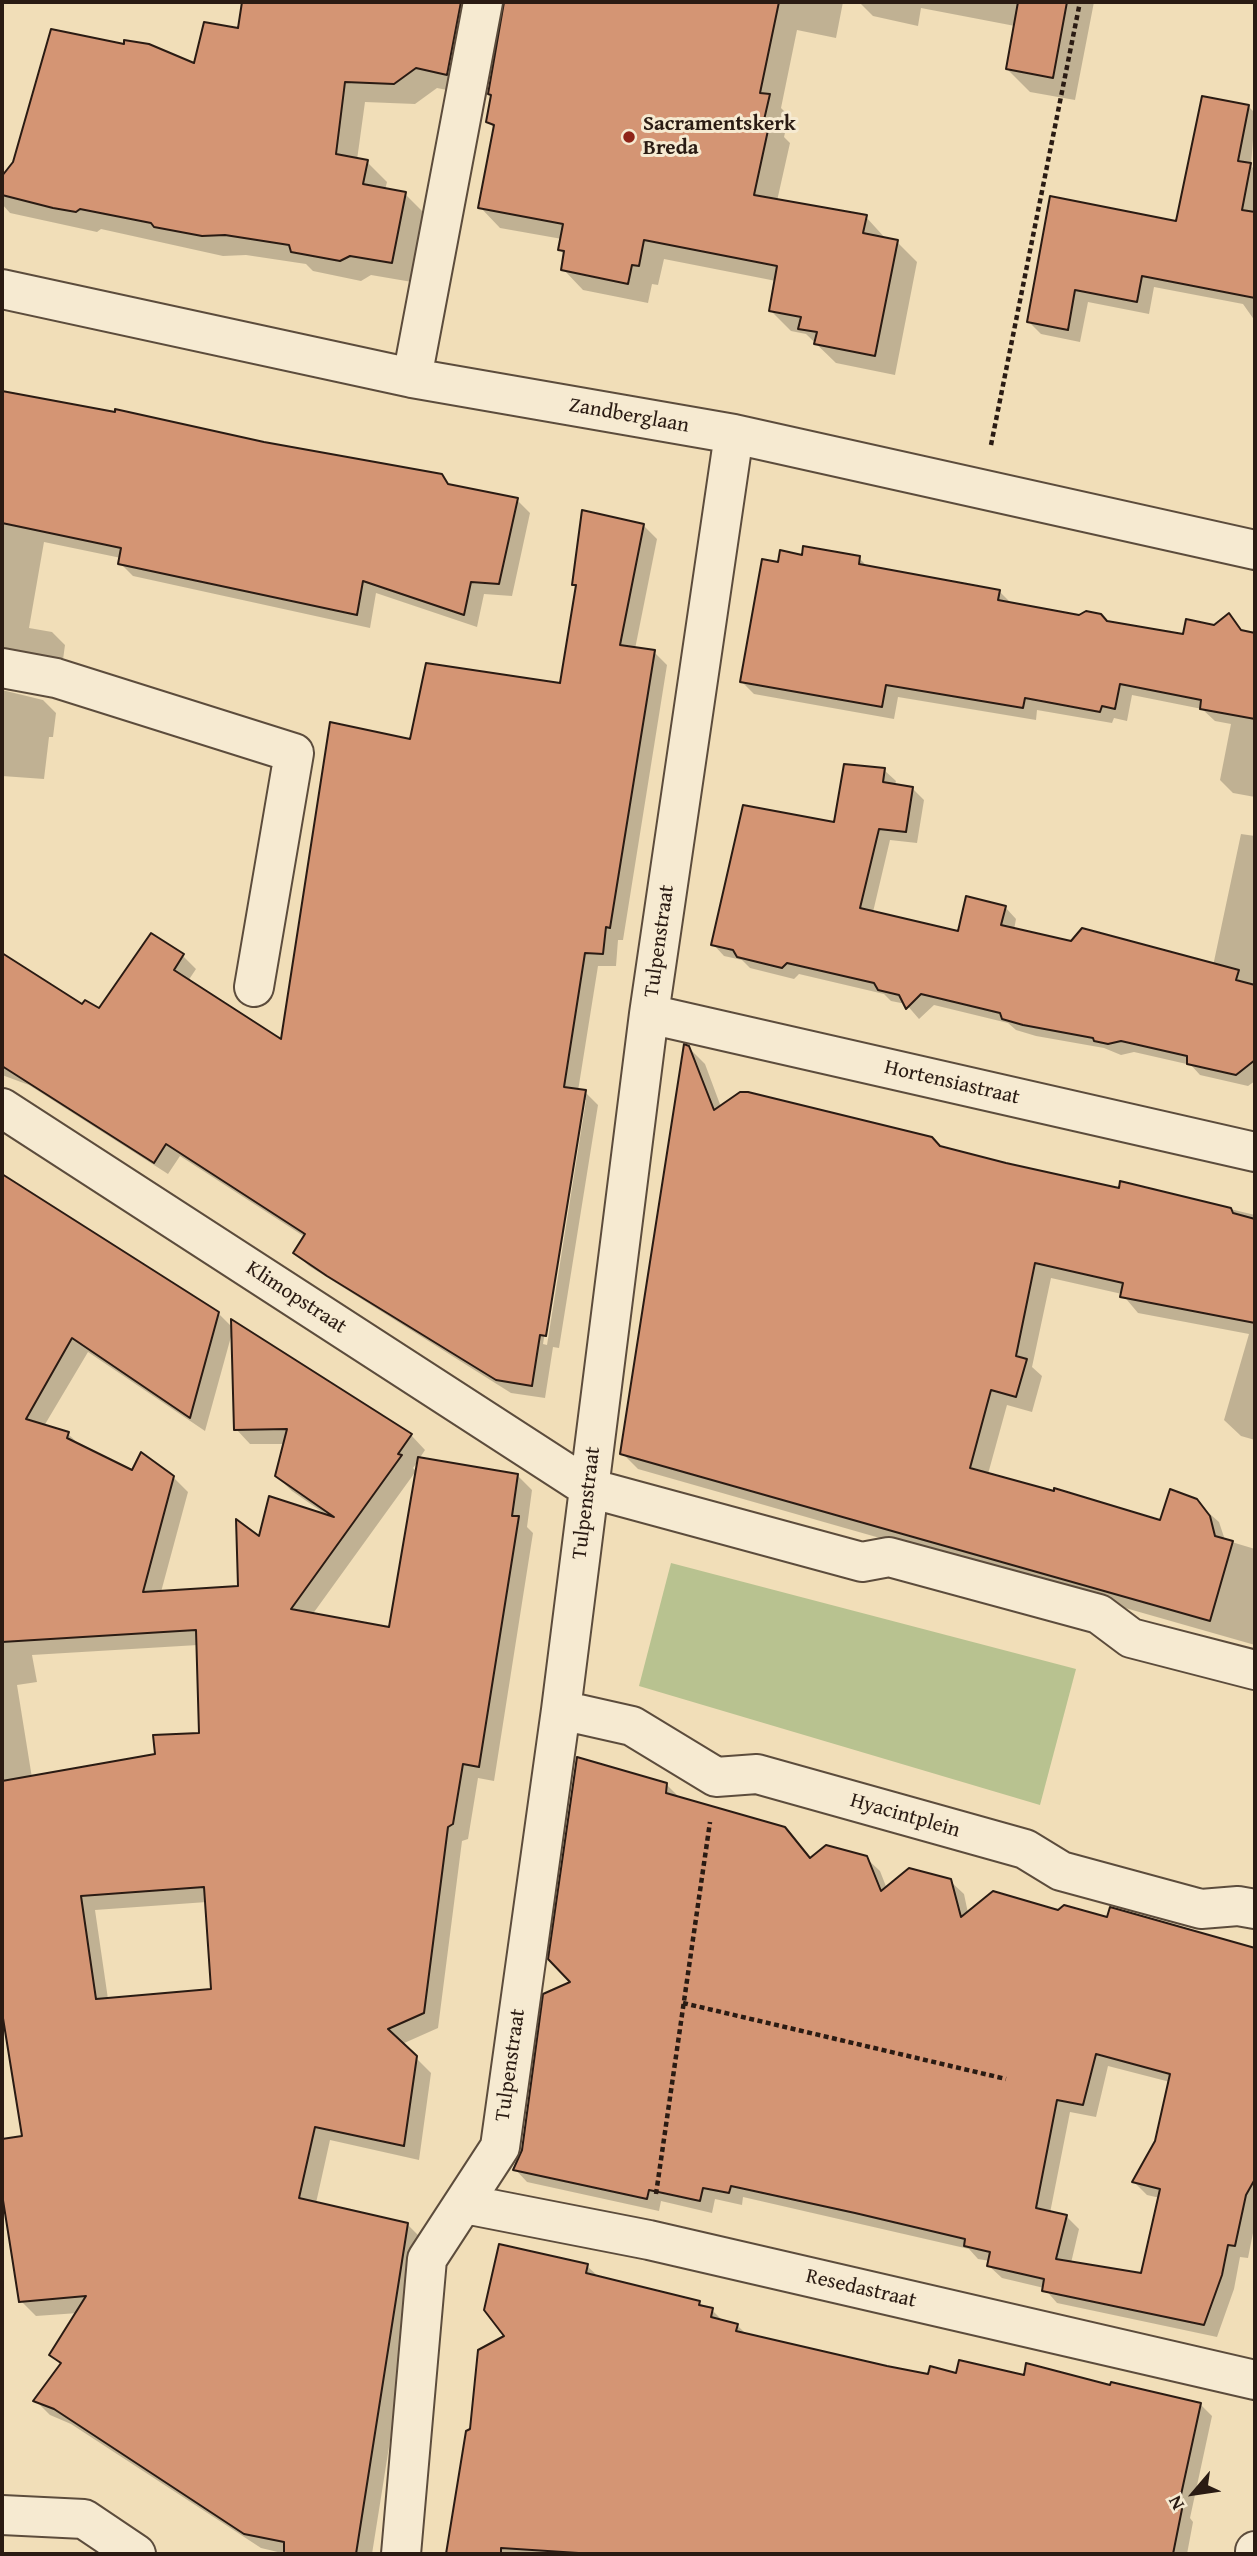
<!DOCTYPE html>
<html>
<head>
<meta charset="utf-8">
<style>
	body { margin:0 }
	#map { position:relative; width:1257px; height:2556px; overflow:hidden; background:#f1deb8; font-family:"Gentium Book Plus",serif }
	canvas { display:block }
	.frame { position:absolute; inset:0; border:4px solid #2a1b13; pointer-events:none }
	.north { position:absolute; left:1159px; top:2458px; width:70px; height:70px; -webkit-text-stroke:5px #f6ead1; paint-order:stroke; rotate:241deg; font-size:19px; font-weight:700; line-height:28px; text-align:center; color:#2a1b13 }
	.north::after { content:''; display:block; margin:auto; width:24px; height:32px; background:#2a1b13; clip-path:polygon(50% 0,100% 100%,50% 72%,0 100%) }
</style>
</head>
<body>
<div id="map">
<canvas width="1257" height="2556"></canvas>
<div class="frame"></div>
<div class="north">N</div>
</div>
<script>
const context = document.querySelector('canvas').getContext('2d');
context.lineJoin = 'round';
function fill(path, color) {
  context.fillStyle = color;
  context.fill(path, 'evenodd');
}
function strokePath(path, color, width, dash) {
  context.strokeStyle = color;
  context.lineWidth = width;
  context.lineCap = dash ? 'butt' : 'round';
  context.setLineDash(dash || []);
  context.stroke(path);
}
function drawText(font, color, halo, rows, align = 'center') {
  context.font = font + ' "Gentium Book Plus",serif';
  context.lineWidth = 6;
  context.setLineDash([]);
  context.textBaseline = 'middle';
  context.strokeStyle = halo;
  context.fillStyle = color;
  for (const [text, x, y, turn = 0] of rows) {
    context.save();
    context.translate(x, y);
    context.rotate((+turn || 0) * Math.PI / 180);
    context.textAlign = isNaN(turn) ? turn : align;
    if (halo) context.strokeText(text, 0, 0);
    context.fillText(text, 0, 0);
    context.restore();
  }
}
const green = new Path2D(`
	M671,1563L1076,1669L1040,1805L639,1686Z`);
const shadow = new Path2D(`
	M243,2H495L467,94L437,88L415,104L365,102L357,160L367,162L387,182L385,190L405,194L425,214L412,282L371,275L361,281L313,271L306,264L246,255L223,256L101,229L97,232L10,213L2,204V179L15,163L195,65L239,30Z
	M506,2H843L836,38L797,30L781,108L789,116L784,137L790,143L777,201L866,217L886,239L897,242L917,262L895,375L836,363L806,334L791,331L771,311L776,281L664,259L658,285L652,284L648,303L583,290L563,269L565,255L560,250L562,239L500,228L480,207L495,129L488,121Z
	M859,2H1094L1075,100L1030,92L1007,69L1015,26L921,8L918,26L873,16Z
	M1248,106L1255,113L1251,166L1255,170V321L1243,304L1154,287L1149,314L1088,302L1080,342L1041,334L1028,321L1051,198L1177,223Z
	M2,392L441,476L453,487L517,500L530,513L512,596L484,594L477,627L376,593L370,628L133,576L120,563L121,558L44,542L29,628L52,632L65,645L62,667L2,665Z
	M644,526L657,539L635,649L654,652L667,665L623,940H618L616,966H598L578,1091L585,1092L598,1105L559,1348L553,1347L545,1398L511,1393L309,1266L295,1253L305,1237L180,1156L168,1174L29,1085L2,1075V958L8,959L83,1007L99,1011L152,935L183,956L196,969L188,981L282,1042L412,741L561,685L577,587L574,584ZM582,1100H586L547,1345L543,1344Z
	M803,557L859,558L869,568L999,591L1012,604L1185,636L1214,627L1229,616L1245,633L1255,635V797L1233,793L1220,780L1231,724L1215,721L1202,709L1132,695L1127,721L1114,718L1112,723L1037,710L1036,720L898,697L894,719L754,694L742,682L780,564Z
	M2,690L43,700L56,713L53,737H49L44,779L2,776Z
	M884,770L896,781L895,785L912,788L924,800L917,843L890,840L873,912L959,933L1005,907L1016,919L1014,930L1071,943L1213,966L1241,834L1255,836V1081L1248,1086L1200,1075L1191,1065L1134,1052L1121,1055L1104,1048L1036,1036L1016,1030L1008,1023L934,1005L919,1019L906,1004L891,1001L884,994L799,974L794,979L750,968L742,960L724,956L713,944L836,824Z
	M688,1047L705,1064L721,1107L941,1148L1120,1190L1122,1183L1255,1215V1440L1241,1436L1224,1420L1249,1334L1138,1313L1122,1294L1051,1278L1032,1367L1042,1376L1032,1412L1007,1405L988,1474L1161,1522L1189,1496L1219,1522L1225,1540L1255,1549V1645L638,1469L622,1453Z
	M2,1176L218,1313L233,1328L411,1435L425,1450L419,1459L517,1475L532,1490L527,1527L533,1533L494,1781L478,1778L468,1839L462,1841L438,2028L402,2044L431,2073L419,2160L330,2140L316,2203L407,2224L422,2239L372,2554H286L261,2548L71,2424L50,2415L36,2401L61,2365L51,2355L78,2313L36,2316L21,2301L2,2182V2141L24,2137L4,2017H2ZM232,1333L236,1429L250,1444H285L276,1476L292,1491L328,1516L260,1538L240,1588L161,1592L188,1492L173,1477L132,1473L81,1446L68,1434L44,1426L88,1352L205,1431ZM419,1460L390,1629L312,1615L416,1471L413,1468ZM198,1645L201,1735L157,1756L32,1778L17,1685L37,1682L32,1655ZM207,1902L213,1991L108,1999L95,1910Z
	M666,1784L679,1797L784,1828L811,1859L866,1858L880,1871L887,1889L950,1881L964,1894L968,1913L1059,1912L1109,1919L1111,1909L1255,1950V2223L1248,2258L1240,2257L1234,2289L1217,2337L1057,2303L1044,2288L1002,2278L989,2266L990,2261L978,2259L969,2249L743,2197L742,2205L715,2199L712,2213L661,2201L659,2211L527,2182L515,2169L523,2151L573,1982ZM1108,2066L1170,2082L1157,2141L1134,2182L1147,2195L1160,2198L1143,2275L1071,2263L1079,2229L1066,2216L1050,2213L1070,2112L1096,2117Z
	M587,2266L600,2278L699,2303L712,2310L724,2322L737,2325L747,2335L929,2377H1025L1112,2387L1200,2404L1212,2416L1190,2518L1193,2522L1187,2554H448L467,2433L472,2430L507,2336Z`);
const building = new Path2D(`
	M242,2H461L447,75L416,68L394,84L345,82L336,154L368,160L363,184L406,192L392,263L350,256L340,261L291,252L289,245L225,235L202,236L154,227L151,223L80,209L76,212L53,208L2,195V176L13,162L51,29L124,44V40L149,44L194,63L204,22L238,28Z
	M504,2H779L760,93L770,94L764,120L770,121L754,195L867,215L863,233L898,240L875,356L814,344L817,332L798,329L801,317L769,311L777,266L644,240L639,266L632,265L628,284L561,270L564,251L558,250L563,224L478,208L494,125L486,122L491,95L488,94Z
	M1018,2H1067L1053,78L1006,69Z
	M1202,96L1249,105L1238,161L1251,163L1242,210L1255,212V298L1142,276L1137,302L1075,290L1068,330L1027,322L1050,196L1176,221Z
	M2,391L115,412V409L264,442L442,474L448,484L518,498L499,584L471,582L464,615L363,581L357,615L118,564L121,548L2,523Z
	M582,510L644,524L620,645L655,650L610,928L606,927L603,954L585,953L564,1087L586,1090L546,1336L540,1335L532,1386L496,1380L327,1276L293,1253L305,1234L166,1144L154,1163L2,1066V953L82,1004L85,1000L99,1008L151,933L184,954L174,970L281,1039L330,722L410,739L426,663L560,683L576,585H572Z
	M803,546L860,556L859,564L1000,590L998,600L1079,615L1086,611L1101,614L1107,621L1183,634L1186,619L1214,625L1229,613L1241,630L1255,633V719L1200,709L1201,700L1120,684L1115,709L1102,706L1100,712L1025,698L1023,708L886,685L882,707L740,682L762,559L778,562L780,550L802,555Z
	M844,764L885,768L883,782L913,787L906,832L879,829L860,908L958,931L966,896L1006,906L1001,925L1071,941L1082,928L1239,970L1236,980L1255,985V1060L1236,1075L1187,1064V1056L1121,1041L1108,1044L1094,1041L1093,1038L1023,1025L1002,1019L1000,1013L921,994L906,1009L899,995L878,990L874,983L787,963L782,968L737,957L733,950L711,945L743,805L834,822Z
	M684,1044L689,1046L714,1110L740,1092H748L932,1137L940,1146L1006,1163L1119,1188L1120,1181L1231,1208L1233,1213L1255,1219V1323L1120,1297L1123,1283L1035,1263L1016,1356L1027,1359L1016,1397L991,1390L970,1468L1054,1491V1488L1160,1520L1170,1489L1197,1499L1210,1516L1215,1536L1233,1541L1210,1621L620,1454Z
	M2,1174L219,1312L190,1418L72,1338L26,1419L69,1432L67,1438L132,1470L141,1452L174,1476L143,1592L238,1586L236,1519L259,1536L269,1496L334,1517L275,1476L287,1429L234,1430L231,1319L412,1434L398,1454L402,1455L291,1609L389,1627L418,1457L518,1474L512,1516H519L479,1767L463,1764L453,1824L448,1827L424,2013L388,2029L417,2056L404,2146L315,2127L299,2198L408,2223L356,2554H284V2542L244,2534L54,2409L33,2401L61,2363L49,2355L86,2296L19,2302L12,2257L2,2194V2139L22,2136L2,2012V1781L155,1754L153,1735L199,1733L196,1630L2,1642ZM204,1887L211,1989L96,1999L81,1896Z
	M577,1757L667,1783L666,1793L785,1827L810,1858L826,1845L867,1856L881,1891L909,1868L951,1879L961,1917L993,1891L1058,1910L1064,1905L1107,1917L1110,1907L1255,1948V2179L1246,2195L1235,2246L1228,2245L1222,2275L1204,2325L1042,2291L1044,2279L987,2266L990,2252L964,2246L965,2239L855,2213L731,2186L729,2193L703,2188L700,2201L649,2190L647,2199L513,2170L522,2150L543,1994L570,1982L548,1959ZM1096,2054L1170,2074L1155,2141L1132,2182L1160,2189L1141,2273L1056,2259L1067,2215L1036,2208L1057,2100L1083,2105Z
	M499,2244L588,2264L586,2273L700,2301L699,2305L713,2308L711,2317L738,2324L736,2331L887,2366L928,2374L930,2366L956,2373L959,2360L1024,2375L1026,2363L1110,2385L1111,2382L1201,2403L1179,2504L1182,2509L1173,2554H594L501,2548V2554H446L466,2431L470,2429L478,2350L504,2336L484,2310Z`);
const path = new Path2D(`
	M991,445L1080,2
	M683,2003L1006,2079
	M656,2194L710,1822`);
const minor = new Path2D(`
	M2,289L412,378L734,434L1255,550
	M412,378L483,2
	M2,668L56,678L294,753L254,987
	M649,1014L1255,1152
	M2,1108L589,1488L862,1562L889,1557L1099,1614L1131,1638L1255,1670
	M561,1710L632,1726L716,1777L757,1774L1025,1849L1061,1871L1201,1909L1238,1906L1255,1909
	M465,2204L649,2240L1255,2380
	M2,2515L84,2519L136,2554
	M401,2554L427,2259L500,2147L561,1710L649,1014L734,434
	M1255,2554V2551`);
const markers = [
	[629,137,7,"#8f2418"]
];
const poiNames = [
	["Sacramentskerk",643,125],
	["Breda",643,149]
];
const streetNames = [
	["Zandberglaan",629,416,10],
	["Tulpenstraat",660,941,-82],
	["Hortensiastraat",952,1083,13],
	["Klimopstraat",296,1298,33],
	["Tulpenstraat",587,1503,-83],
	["Hyacintplein",905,1816,16],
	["Tulpenstraat",511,2065,-82],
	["Resedastraat",861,2289,13]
];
fill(green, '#b8c290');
fill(shadow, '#0003');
fill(building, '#d49574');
strokePath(building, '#2a1b13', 2);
strokePath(minor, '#5c4c3c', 42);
strokePath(path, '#2a1b13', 4.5, [5, 3.5]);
strokePath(minor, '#f6ead1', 38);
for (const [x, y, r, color] of markers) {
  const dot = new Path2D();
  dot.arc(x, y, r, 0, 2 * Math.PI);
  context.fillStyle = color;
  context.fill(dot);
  strokePath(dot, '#f6ead1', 2.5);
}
drawText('bold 21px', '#2a1b13', '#f6ead1', poiNames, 'left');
drawText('21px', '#2a1b13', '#f6ead1', streetNames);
</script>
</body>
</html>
